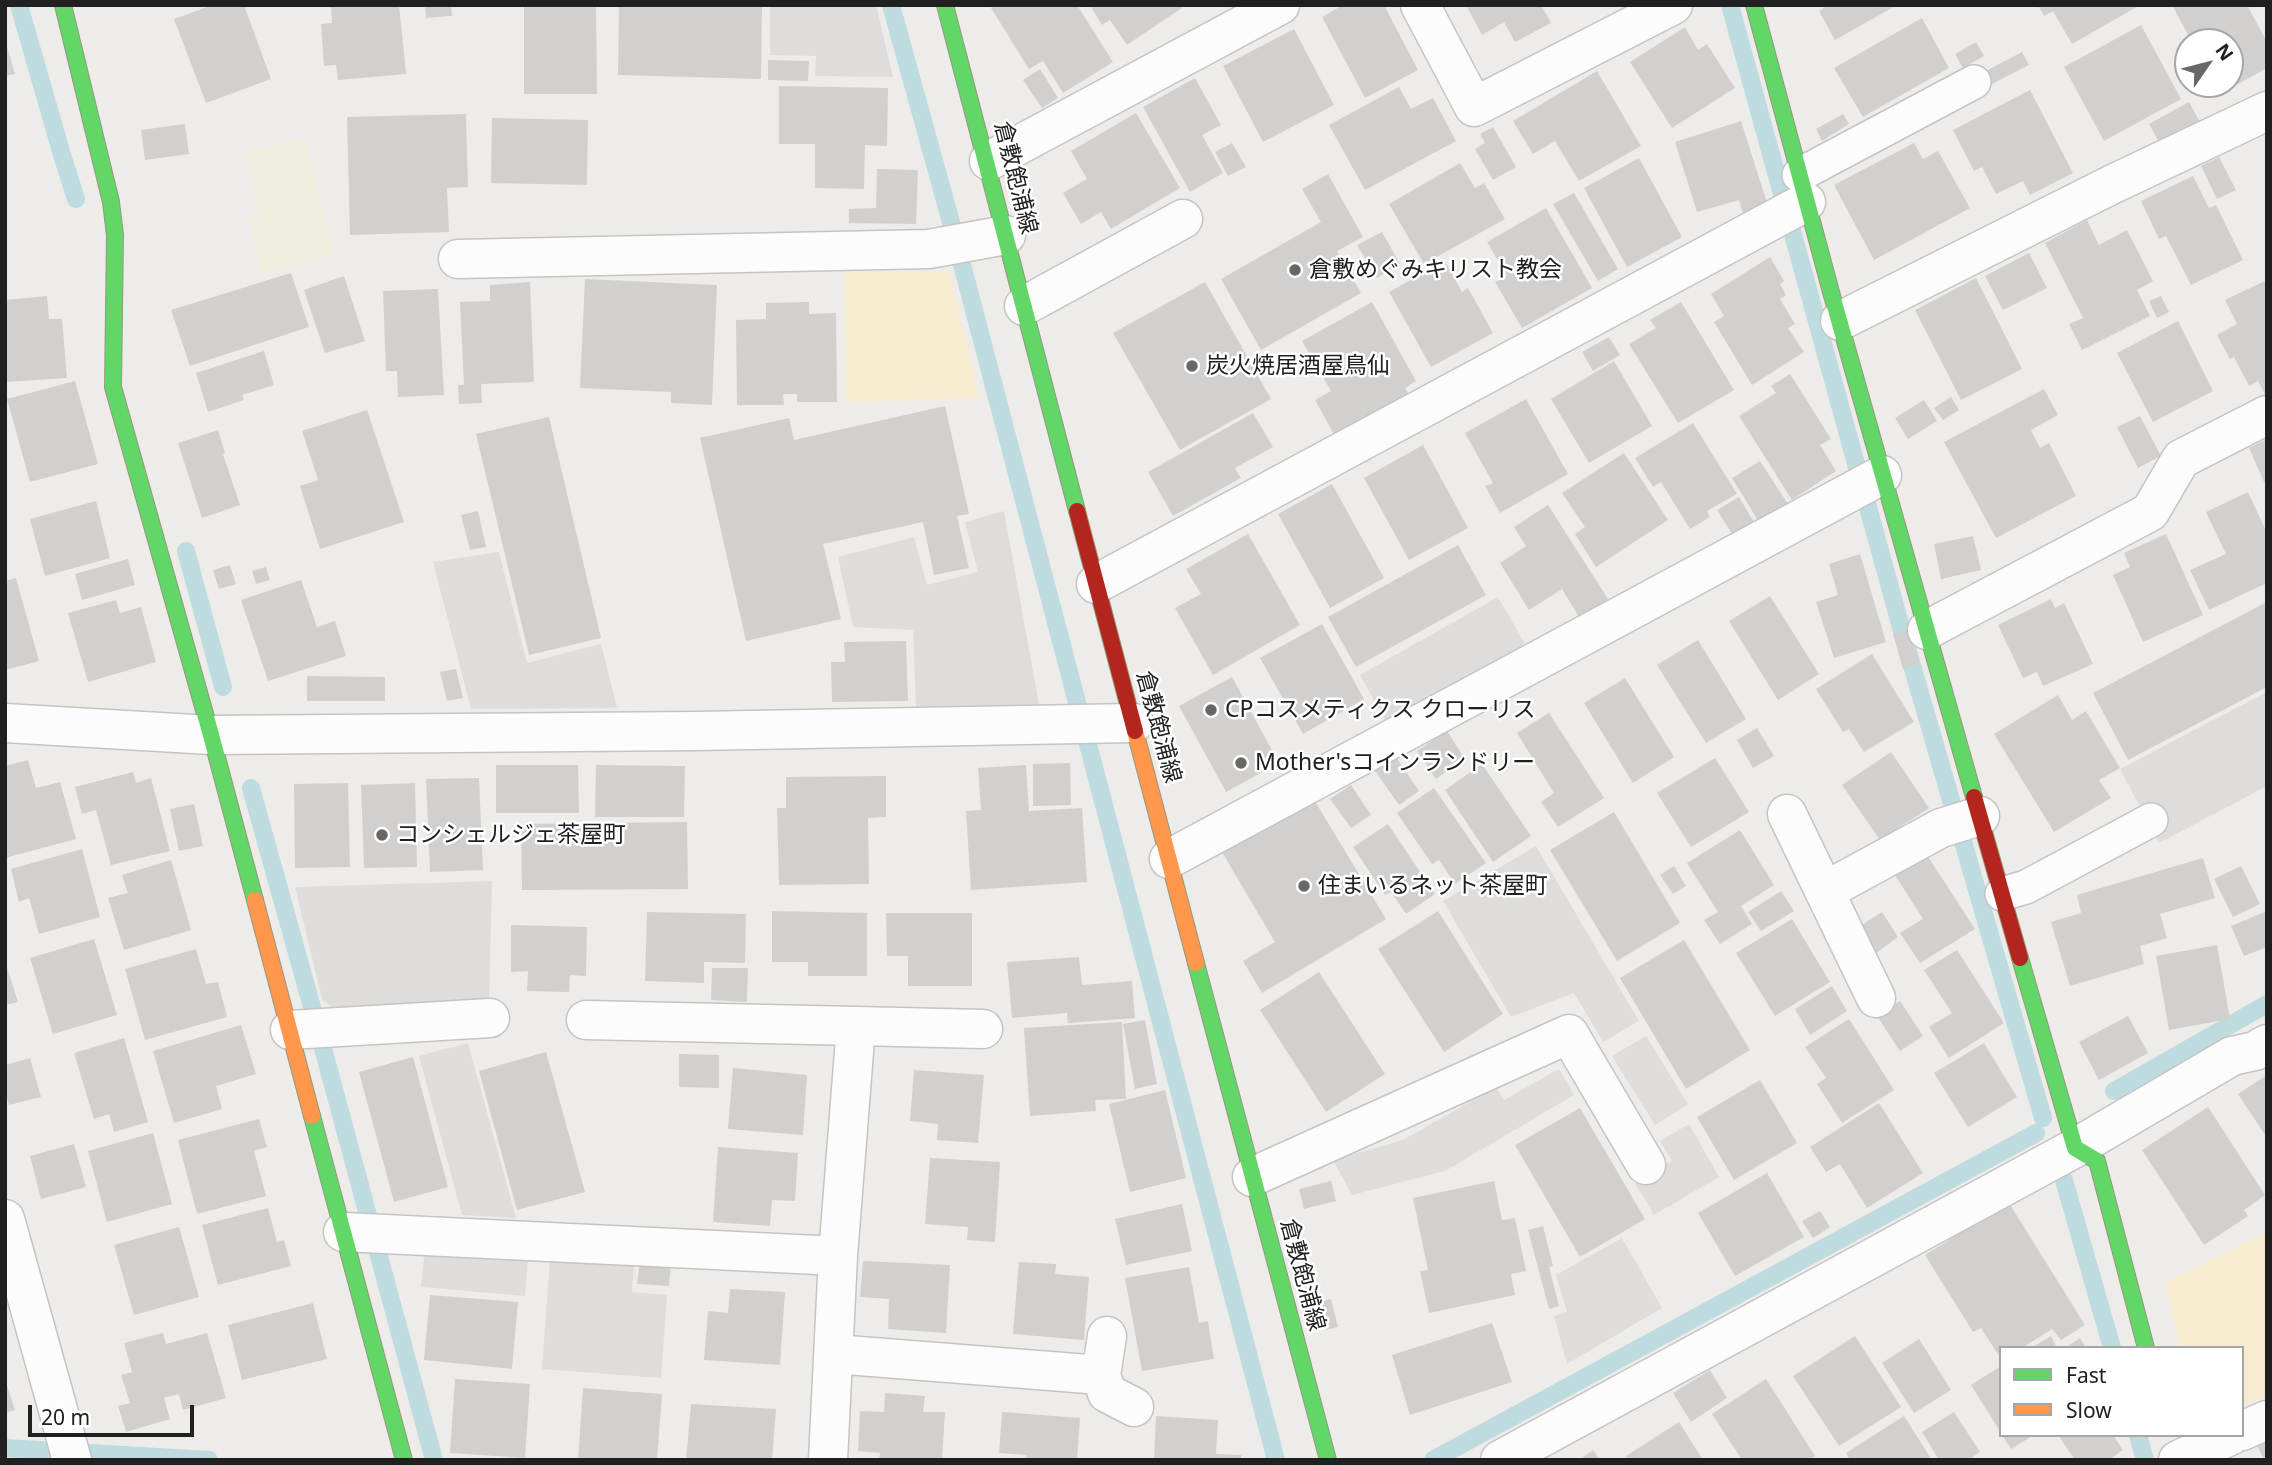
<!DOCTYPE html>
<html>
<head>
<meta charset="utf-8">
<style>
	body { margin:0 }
	#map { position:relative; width:2272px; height:1465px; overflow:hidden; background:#eeece9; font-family:"Noto Sans",sans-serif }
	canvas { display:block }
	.frame { position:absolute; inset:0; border:7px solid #202020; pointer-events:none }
	.legend { position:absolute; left:1999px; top:1346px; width:245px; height:91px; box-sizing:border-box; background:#fff; border:2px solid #a6a6a6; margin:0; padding:9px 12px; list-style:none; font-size:21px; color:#202020 }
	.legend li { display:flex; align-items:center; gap:14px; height:35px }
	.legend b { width:35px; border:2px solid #a6a6a6 }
	.north { position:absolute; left:2174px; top:28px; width:70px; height:70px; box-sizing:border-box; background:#fff; border:2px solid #a6a6a6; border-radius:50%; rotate:55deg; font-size:19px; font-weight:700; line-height:28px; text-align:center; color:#202020 }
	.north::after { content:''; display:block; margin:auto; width:24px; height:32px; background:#686766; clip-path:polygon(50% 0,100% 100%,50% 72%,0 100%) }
	.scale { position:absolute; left:28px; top:1405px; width:166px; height:32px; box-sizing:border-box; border:4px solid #202020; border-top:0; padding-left:9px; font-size:21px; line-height:24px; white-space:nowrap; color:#202020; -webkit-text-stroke:5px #fff; paint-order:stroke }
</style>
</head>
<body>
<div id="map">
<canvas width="2272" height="1465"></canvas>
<div class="frame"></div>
<ul class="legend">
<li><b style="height:9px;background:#63d668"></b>Fast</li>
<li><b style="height:9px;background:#ff974d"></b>Slow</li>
</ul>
<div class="north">N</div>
<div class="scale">20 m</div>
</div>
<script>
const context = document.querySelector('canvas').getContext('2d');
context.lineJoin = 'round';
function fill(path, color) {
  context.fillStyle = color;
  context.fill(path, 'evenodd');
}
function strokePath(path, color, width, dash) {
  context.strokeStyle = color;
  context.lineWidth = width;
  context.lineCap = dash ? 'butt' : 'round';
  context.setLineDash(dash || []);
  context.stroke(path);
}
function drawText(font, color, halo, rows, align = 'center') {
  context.font = font + ' "Noto Sans","Noto Sans JP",sans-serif';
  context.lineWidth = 5;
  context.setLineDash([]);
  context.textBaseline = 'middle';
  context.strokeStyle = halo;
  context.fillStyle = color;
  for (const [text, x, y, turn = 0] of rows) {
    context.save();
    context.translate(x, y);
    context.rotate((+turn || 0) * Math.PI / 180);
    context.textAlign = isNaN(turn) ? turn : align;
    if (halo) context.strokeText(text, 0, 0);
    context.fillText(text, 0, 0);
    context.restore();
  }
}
const farmland = new Path2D(`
	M304,138L333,255L261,273L249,220L261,216L246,152Z`);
const sand = new Path2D(`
	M845,272H949L979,398L846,402Z
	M2267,1232V1395L2242,1405V1348H2180L2165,1283Z`);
const parking = new Path2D(`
	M770,5H876L893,77L815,76L816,56L770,55Z
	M1004,511L1039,704L916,708L913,630L853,627L838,557L914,537L927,585L978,572L965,522Z
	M499,552L527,663L601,644L617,708L471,709L433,562Z
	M1498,597L1525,644L1386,722L1360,675Z
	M2267,692V786L2159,843L2120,769Z
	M1536,846L1639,1021L1603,1042L1574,993L1511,1017L1443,901Z
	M492,881L489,1002L339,1013L322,999L295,887Z
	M1646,1036L1688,1104L1655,1125L1612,1056Z
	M468,1043L516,1218L462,1215L419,1056Z
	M1559,1069L1574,1095L1445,1171L1352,1195L1333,1160L1403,1140L1496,1087L1504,1100Z
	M1689,1124L1719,1177L1654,1215L1635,1183L1672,1161L1660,1141Z
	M1622,1238L1662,1308L1567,1364L1554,1316L1567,1312L1556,1275Z
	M425,1249L528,1259L525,1296L421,1287Z
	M550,1258L634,1265L632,1292L667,1295L661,1378L542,1369Z`);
const stream = new Path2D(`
	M19,5L62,155L76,199
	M891,5L949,215L1276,1460
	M1730,5L1902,631L2043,1118
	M186,551L223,687
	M251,788L310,1000L434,1460
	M2114,1091L2267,1004
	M2064,1180L2112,1348
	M2138,1435L2145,1460
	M5,1448L209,1460
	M1433,1460L2036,1133`);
const building = new Path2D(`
	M213,5H244L271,79L206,103L174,19Z
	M331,5H399L406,74L338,80L336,65L324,66L321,24L332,23Z
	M425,5H451L452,16L426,18Z
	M524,5H596L597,94H524Z
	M619,5H762L761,79L618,75Z
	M996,5H1077L1113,62L1063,93L1043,61L1029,69L991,8Z
	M1090,5H1180L1182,8L1127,45L1110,20L1102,25Z
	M1343,5H1384L1418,70L1365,98L1322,17Z
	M1466,5H1541L1551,23L1515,42L1504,22L1482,35Z
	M1828,5H1897L1835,40L1819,11Z
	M2038,5H2140L2072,44L2053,11L2044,16Z
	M2172,5H2247L2267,42V68L2220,94L2214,84H2230V42H2192Z
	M1922,18L1949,68L1863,117L1834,68Z
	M2141,25L2181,99L2104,141L2064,67Z
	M1685,27L1698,50L1707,44L1735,88L1672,128L1630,62Z
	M1294,29L1334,105L1263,142L1223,66Z
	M5,40L15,74L5,76Z
	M1976,42L1984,56L1963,68L1955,54Z
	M2022,52L2029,65L1986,87L1980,74Z
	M768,60L809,61L808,81L768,80Z
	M1040,69L1058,98L1042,108L1023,80Z
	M1597,71L1641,146L1579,181L1555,141L1533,154L1513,121Z
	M1195,78L1221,125L1202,135L1223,173L1190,192L1143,107Z
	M779,86L888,88L887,146L865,145L864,189L815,188V144H779Z
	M1399,87L1411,109L1433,98L1456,141L1365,190L1329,125Z
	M2030,90L2073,173L2030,195L2023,181L1996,194L1982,167L1974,171L1953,130Z
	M2189,102L2201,124L2161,146L2149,124Z
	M1136,113L1180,188L1111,229L1101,212L1081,224L1063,193L1087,179L1071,151Z
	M466,114L468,187L447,188L449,232L350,235L347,117Z
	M1843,114L1849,124L1822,141L1816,129Z
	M492,118L588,120L587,185L491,183Z
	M1741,121L1768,206L1743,214L1739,200L1697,212L1675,142Z
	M185,124L189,154L145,160L141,130Z
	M1493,127L1516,167L1493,180L1475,149L1485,143L1480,134Z
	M1232,143L1246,167L1228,176L1215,152Z
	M1914,143L1923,159L1938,151L1970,208L1874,260L1834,185Z
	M2219,157L2236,190L2217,199L2201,166Z
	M1639,158L1682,237L1627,267L1584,188Z
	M1460,163L1475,188L1484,183L1505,219L1424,264L1389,204Z
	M877,169L918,170L916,224L849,223V209L876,208Z
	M1328,174L1363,237L1337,251L1361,293L1261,350L1221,279L1321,222L1302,189Z
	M2193,176L2209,208L2216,205L2243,260L2191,285L2166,236L2159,239L2141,201Z
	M1574,193L1618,269L1598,281L1553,204Z
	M1546,208L1592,288L1522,328L1495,282L1507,276L1487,242Z
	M2087,220L2099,245L2127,230L2153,281L2137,290L2150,316L2082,350L2069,324L2083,318L2045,243Z
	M1382,232L1400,264L1377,278L1357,245Z
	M2029,253L2047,288L2003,310L1985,276Z
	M1770,257L1784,281L1780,284L1786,295L1780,299L1795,324L1788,328L1804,352L1752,385L1714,322L1724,316L1711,294Z
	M1445,261L1462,292L1468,288L1493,333L1431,367L1389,292Z
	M291,273L309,327L190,366L171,310Z
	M344,276L365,341L325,353L304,290Z
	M1976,278L2022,369L1961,400L1915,310Z
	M585,279L717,285L712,405L671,403V392L580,388Z
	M2267,280V398L2258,381L2249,386L2234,357L2230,359L2217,335L2237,324L2225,300Z
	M530,282L534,382L481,384L482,403L459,404L458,385H464L460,302L490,301V285Z
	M1205,282L1271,399L1180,450L1113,333Z
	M438,289L444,395L398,397L397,371H386L383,291Z
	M47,296L49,319H62L67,378L5,382V300Z
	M2161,296L2169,312L2157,318L2149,301Z
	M809,302V314L836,313L837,402H797V394H783L784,405H737L736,320L766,319V303Z
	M1372,302L1416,381L1405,388L1410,396L1336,438L1315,400L1331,391L1302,341Z
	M1681,302L1734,390L1678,423L1629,344L1656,328L1650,320Z
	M2178,321L2213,391L2153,422L2117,353Z
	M1609,337L1620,355L1593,371L1582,352Z
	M264,351L274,385L242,395L244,400L208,412L196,373Z
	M1614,361L1652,426L1589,463L1551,399Z
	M1790,374L1831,439L1820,445L1836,471L1792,500L1739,416L1776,393L1771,386Z
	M75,381L98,464L30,482L7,399Z
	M2044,389L2058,415L2031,430L2040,448L2049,443L2076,496L1996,538L1944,442Z
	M1951,397L1959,410L1943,420L1934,408Z
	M1526,399L1568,474L1500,513L1485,486L1493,483L1465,433Z
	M1924,400L1937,421L1908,439L1895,418Z
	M945,406L969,514L957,516L969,568L934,575L923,522L823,544L841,619L746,641L700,438L789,418L794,440Z
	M367,410L404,522L320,549L300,486L318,480L302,431Z
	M1253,413L1273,447L1235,468L1241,478L1173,516L1148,472Z
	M2140,416L2161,456L2138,468L2117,427Z
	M549,417L601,638L529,655L476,434Z
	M1693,423L1737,494L1707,511L1710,517L1690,529L1661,482L1653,487L1635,458Z
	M218,430L225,453L223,454L240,505L202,518L178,443Z
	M2267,439V481L2264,482L2249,448Z
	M1423,445L1468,528L1409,560L1364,478Z
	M1624,453L1668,520L1596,567L1575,534L1585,527L1562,493Z
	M1760,461L1788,504L1759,522L1732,478Z
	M1332,484L1384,578L1330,608L1278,514Z
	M2248,492L2267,533V583L2209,610L2190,570L2226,554L2206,512Z
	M1739,497L1755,524L1734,537L1717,510Z
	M96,501L110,558L45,576L30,519Z
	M1548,505L1608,599L1579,617L1562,589L1529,610L1500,563L1526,546L1514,527Z
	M478,511L486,547L470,550L461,515Z
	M1248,534L1300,625L1213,675L1175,608L1201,594L1186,569Z
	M2166,534L2203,615L2143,642L2113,575L2130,567L2124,553Z
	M1973,536L1981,570L1941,579L1934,544Z
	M1458,545L1486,595L1356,667L1328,617Z
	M1860,554L1886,642L1834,658L1816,602L1838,595L1829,564Z
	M128,559L135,585L82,600L75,574Z
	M230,565L236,584L219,589L213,570Z
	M266,567L270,580L256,584L252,571Z
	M16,578L39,661L5,670V581Z
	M301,580L317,627L335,621L346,656L268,681L241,600Z
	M1770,596L1819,674L1778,700L1729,621Z
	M2051,599L2055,608L2064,603L2093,664L2043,686L2037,672L2023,678L1998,625Z
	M116,600L120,613L141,607L156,662L88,682L68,613Z
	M2267,602V687L2128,760L2093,693Z
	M1322,624L1364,699L1303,734L1260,658Z
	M1908,630L1919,664L1903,669L1893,634Z
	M1698,640L1746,719L1706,743L1657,665Z
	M906,641L908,701L832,702L831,662H845L844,642Z
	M1872,654L1914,722L1864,752L1849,729L1843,732L1816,689Z
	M456,669L463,698L447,701L440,672Z
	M307,676L385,677V701H307Z
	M1232,677L1279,763L1226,792L1179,706Z
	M1625,678L1674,757L1633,783L1584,703Z
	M2058,695L2072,720L2086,711L2120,768L2099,780L2111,798L2054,832L1994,734Z
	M1549,713L1604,798L1558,827L1541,802L1554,793L1517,733Z
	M1757,728L1774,756L1753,768L1737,740Z
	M1447,731L1465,759L1436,779L1417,751Z
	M1891,752L1929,808L1880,840L1842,785Z
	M1396,757L1419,791L1399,805L1375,771Z
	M1715,758L1749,812L1691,847L1657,793Z
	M28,760L36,788L60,782L76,839L5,858V766Z
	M1070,763L1071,805L1033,806V764Z
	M1482,764L1531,836L1493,862L1445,790Z
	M496,765H578L579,813H496Z
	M596,765L685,766L684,817H595Z
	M1026,765L1029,811L1082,808L1087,882L971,890L966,811L981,810L978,768Z
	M133,772L136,783L151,778L170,851L111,865L96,810L82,814L75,787Z
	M886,776V817L868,818L869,884L779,885L777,808H786V777Z
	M479,778L483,870L430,872L426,779Z
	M348,783L350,867L295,868L294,784Z
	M415,783L417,867L364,868L361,785Z
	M1351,785L1371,815L1351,828L1330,799Z
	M1434,788L1486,863L1455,884L1439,860L1432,864L1397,813Z
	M1313,798L1386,919L1262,993L1243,961L1275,942L1222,852Z
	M194,804L203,846L179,851L170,809Z
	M1614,812L1680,923L1617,961L1550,850Z
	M687,822L688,889L522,890L521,824Z
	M1388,824L1435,894L1406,914L1391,892L1385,895L1353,847Z
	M1740,830L1774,885L1741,906L1752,924L1720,944L1704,920L1718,912L1687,863Z
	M82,849L100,917L39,934L29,898L19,902L11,869Z
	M1927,855L1975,929L1920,963L1900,933L1923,919L1895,875Z
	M2203,858L2215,898L2160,914L2167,938L2140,946L2144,964L2070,986L2051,922L2081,913L2077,895Z
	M171,860L191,930L124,950L108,898L128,893L122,875Z
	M1674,866L1686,886L1673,894L1660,875Z
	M2241,866L2260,904L2233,917L2214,879Z
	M1781,891L1794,911L1761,931L1748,912Z
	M772,911L867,913V976H808V962H772Z
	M1438,911L1503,1014L1444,1052L1378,949Z
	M2267,911V947L2244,956L2231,926Z
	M647,912L746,914L745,963L704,962V983L645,981Z
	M1882,912L1898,937L1876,953L1858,927Z
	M886,913H972V986H908V956H887Z
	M1792,919L1830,982L1775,1016L1736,953Z
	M511,925L587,927L586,976L570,975L569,992L527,991L528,971L511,972Z
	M94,939L117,1015L53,1034L30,958Z
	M1684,940L1750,1050L1686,1089L1620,978Z
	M2217,945L2230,1019L2169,1030L2156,956Z
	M196,949L206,984L218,982L227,1017L145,1040L125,969Z
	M1957,950L2004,1023L1949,1058L1929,1027L1952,1013L1924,970Z
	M1079,957L1082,985L1132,981L1135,1018L1068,1023L1067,1013L1012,1018L1007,962Z
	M5,961L18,1002L5,1005Z
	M712,968H748L747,1002L711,1000Z
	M1319,972L1385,1074L1326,1112L1260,1010Z
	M1832,986L1847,1011L1810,1035L1795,1009Z
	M1900,1001L1923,1036L1900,1051L1877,1016Z
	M2128,1016L2148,1053L2099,1080L2079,1042Z
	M1849,1019L1894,1090L1842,1123L1817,1084L1826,1078L1805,1047Z
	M1145,1020L1157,1084L1135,1089L1123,1024Z
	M1122,1022L1126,1099L1095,1100L1096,1111L1030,1116L1024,1028Z
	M241,1025L256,1074L216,1086L222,1109L174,1123L153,1051Z
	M124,1038L148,1122L114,1132L109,1114L94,1119L74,1053Z
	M1984,1043L2017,1097L1968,1127L1934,1073Z
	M546,1052L585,1192L517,1210L479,1071Z
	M679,1054L719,1055V1088L679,1087Z
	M413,1057L448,1187L394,1202L359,1072Z
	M30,1058L41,1097L9,1105L5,1092V1065Z
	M733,1068L807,1075L803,1135L728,1129Z
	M914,1070L984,1075L978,1143L937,1140L938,1124L910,1121Z
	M2267,1075V1138L2238,1094Z
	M1760,1080L1797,1143L1734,1180L1697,1117Z
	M1165,1090L1186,1178L1130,1192L1109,1104Z
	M1879,1103L1923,1173L1867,1208L1840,1164L1826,1172L1810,1147Z
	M2208,1107L2265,1195L2244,1210L2248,1216L2204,1245L2142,1150Z
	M1580,1108L1645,1219L1580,1257L1515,1145Z
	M259,1119L267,1147L254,1151L266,1196L197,1214L178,1140Z
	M153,1133L172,1204L107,1222L88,1151Z
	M74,1144L86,1187L41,1199L30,1156Z
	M718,1147L798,1153L795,1201L772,1200L770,1226L713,1222Z
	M930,1158L1000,1162L995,1242L967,1240L968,1227L925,1224Z
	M1767,1173L1804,1237L1735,1276L1698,1213Z
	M1331,1181L1336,1201L1304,1209L1299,1189Z
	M1494,1181L1502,1220L1515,1218L1526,1271L1511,1274L1515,1295L1429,1313L1420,1271L1428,1270L1413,1198Z
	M2009,1203L2085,1325L2061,1340L2052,1329L2022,1348H2001V1359L1981,1328L1973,1332L1925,1255Z
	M1182,1204L1192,1251L1126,1265L1115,1219Z
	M268,1208L277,1242L284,1240L291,1266L218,1285L202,1225Z
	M1820,1211L1830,1227L1813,1238L1802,1221Z
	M1543,1226L1553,1266L1549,1267L1559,1306L1549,1309L1528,1230Z
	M179,1227L199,1297L134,1315L114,1245Z
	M863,1261L950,1265L946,1333L888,1329L889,1299L860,1297Z
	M640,1262L671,1264L669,1286L637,1284Z
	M1019,1262L1056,1264L1055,1274L1089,1277L1084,1340L1013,1334Z
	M1189,1267L1199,1323L1208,1321L1214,1359L1142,1371L1125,1278Z
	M730,1289L785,1292L780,1365L704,1360L708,1311L728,1313Z
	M430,1295L518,1302L512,1369L424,1360Z
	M1331,1299L1338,1327L1326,1330L1319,1302Z
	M313,1303L327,1359L242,1380L228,1325Z
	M1492,1323L1512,1382L1410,1415L1392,1355Z
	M163,1333L166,1344L207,1333L226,1398L183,1410L179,1394L164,1398L170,1419L126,1432L118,1406L130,1403L121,1375L132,1372L124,1343Z
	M1855,1336L1901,1407L1839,1446L1793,1376Z
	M2051,1336L2057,1348H2031Z
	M2080,1338L2086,1348H2065Z
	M1919,1339L1951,1390L1914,1413L1882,1363Z
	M2001,1366V1433L1971,1385Z
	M1710,1370L1727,1398L1691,1422L1673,1393Z
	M5,1379L15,1410L5,1413Z
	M455,1379L530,1384L525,1458L450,1453Z
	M1766,1379L1815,1456L1808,1460H1742L1712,1414Z
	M583,1388L662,1394L657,1460H578Z
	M885,1393L925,1396L923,1412H945L942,1460H879L880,1453L858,1451L860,1411L884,1412Z
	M691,1404L776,1409L772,1460H686Z
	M1002,1412L1080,1418L1077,1460H1026L1027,1455L999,1453Z
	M1954,1412L1980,1452L1968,1460H1939L1922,1432Z
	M1156,1416L1218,1420L1216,1454L1241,1455V1460H1154Z
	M1904,1416L1932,1460H1850L1846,1453Z
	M1679,1422L1703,1460H1629L1626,1456Z
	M2002,1435H2034L2011,1449Z
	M2058,1435H2113L2123,1450L2109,1460H2075Z
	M2267,1441V1456L2263,1458L2257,1445Z
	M1593,1450L1600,1460H1579Z`);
const lane = new Path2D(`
	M1799,175L1974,82
	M2002,894L2026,887L2151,820`);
const street = new Path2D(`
	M1420,5L1474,107L1673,5
	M989,161L1280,5
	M458,259L929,249L1006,235
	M1024,306L1183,219
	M1840,321L2111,185L2267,111
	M1096,584L1806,202
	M1927,630L2150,512L2181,459L2267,415
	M5,723L211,735L696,731L1134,723
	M1787,814L1876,998
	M1169,859L1882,475
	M1825,891L1941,828L1980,816
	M586,1020L856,1026L838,1256L828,1460
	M856,1026L983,1029
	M290,1030L490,1018
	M1252,1177L1569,1034L1646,1165
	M5,1219L72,1460
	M343,1232L838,1256
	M834,1354L1101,1375L1107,1393L1134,1407
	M1101,1375L1107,1336
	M2242,1431L2267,1420
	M1500,1460L2075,1148L2232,1056L2255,1051L2267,1044
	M2178,1460L2232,1435`);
const fast = new Path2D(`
	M63,5L111,202L115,235L113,387L211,735L255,900
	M945,5L1077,511
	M1754,5L1831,292L1974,797
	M2020,958L2075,1148L2097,1161L2146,1348
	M1196,963L1328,1460
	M312,1116L404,1460`);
const slow = new Path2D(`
	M1135,731L1196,963
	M255,900L312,1116`);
const jam = new Path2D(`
	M1077,511L1135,731
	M1974,797L2020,958`);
const markers = [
	[1295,270,7,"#686766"],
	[1192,366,7,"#686766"],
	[1211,710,7,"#686766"],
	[1241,763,7,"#686766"],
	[382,835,7,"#686766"],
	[1304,886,7,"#686766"]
];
const streetNames = [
	["倉敷飽浦線",1015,178,76],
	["倉敷飽浦線",1158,727,75],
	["倉敷飽浦線",1302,1275,75]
];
const poiNames = [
	["倉敷めぐみキリスト教会",1309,270],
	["炭火焼居酒屋鳥仙",1206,366],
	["CPコスメティクス クローリス",1225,710],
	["Mother'sコインランドリー",1255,763],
	["コンシェルジェ茶屋町",396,835],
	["住まいるネット茶屋町",1318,886]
];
fill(farmland, '#eeeddd');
fill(sand, '#f6ebce');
fill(parking, '#dedddc');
strokePath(stream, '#bedbe0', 18);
fill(building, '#d2d0ce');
strokePath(lane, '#c5c4c3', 36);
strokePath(street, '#c5c4c3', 41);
strokePath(fast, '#979781', 18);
strokePath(slow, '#979781', 18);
strokePath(jam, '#979781', 18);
strokePath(lane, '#fcfcfc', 33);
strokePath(street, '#fcfcfc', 38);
strokePath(fast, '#63d668', 16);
strokePath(slow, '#ff974d', 16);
strokePath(jam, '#b3261e', 16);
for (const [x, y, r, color] of markers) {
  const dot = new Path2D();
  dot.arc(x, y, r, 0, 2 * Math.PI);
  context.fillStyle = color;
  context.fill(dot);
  strokePath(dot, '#fff', 2.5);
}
drawText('23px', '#202020', '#fff', streetNames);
drawText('23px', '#202020', '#fff', poiNames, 'left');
</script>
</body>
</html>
